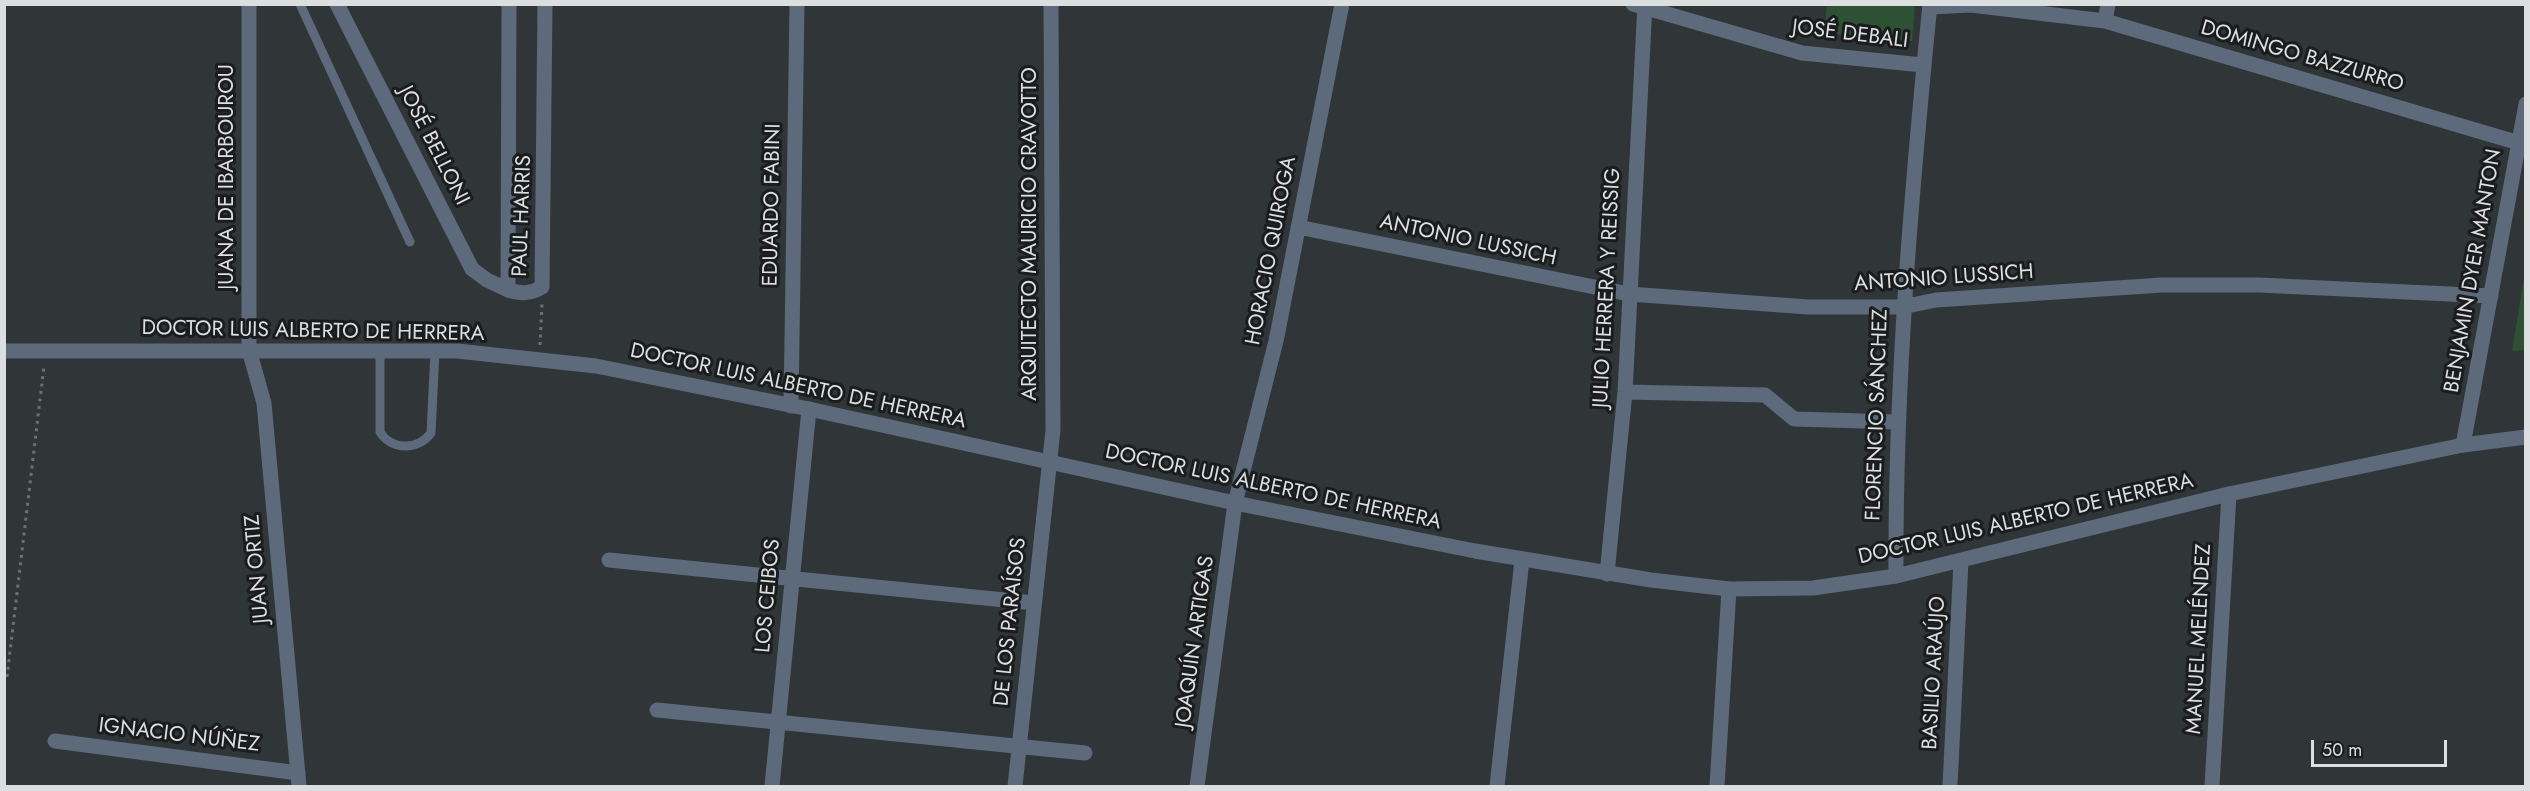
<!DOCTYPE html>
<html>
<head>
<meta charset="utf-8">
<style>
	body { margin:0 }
	#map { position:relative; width:2530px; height:791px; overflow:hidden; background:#303537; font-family:Jost,sans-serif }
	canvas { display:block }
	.frame { position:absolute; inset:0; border:6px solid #dcdfe0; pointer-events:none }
	.scale { position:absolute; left:2311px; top:740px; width:136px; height:27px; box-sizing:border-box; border:3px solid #dcdfe0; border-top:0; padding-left:8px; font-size:18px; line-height:21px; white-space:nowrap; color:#dcdfe0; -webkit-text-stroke:4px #1a1c1d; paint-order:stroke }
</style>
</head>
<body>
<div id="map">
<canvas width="2530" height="791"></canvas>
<div class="frame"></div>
<div class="scale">50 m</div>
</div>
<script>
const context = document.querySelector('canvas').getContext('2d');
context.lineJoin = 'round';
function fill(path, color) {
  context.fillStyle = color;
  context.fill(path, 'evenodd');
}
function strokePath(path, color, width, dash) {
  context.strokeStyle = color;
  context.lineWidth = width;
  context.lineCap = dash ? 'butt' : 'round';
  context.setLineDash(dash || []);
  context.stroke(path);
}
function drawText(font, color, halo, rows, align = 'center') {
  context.font = font + ' Jost,sans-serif';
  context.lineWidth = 6;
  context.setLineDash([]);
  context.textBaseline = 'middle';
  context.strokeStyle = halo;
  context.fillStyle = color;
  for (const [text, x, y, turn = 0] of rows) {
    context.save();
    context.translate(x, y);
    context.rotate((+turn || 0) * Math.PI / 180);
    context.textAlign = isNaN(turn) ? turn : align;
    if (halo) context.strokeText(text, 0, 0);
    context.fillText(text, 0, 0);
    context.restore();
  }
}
const green = new Path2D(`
	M1827,5H1915L1912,41L1824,33Z
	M2525,271V350L2512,351Z`);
const path = new Path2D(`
	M540,345L542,304
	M7,677L44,366`);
const service = new Path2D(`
	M300,4L410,242
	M380,351V432C391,450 418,451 431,433L435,351`);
const minor = new Path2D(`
	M249,4V350L264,403L299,786
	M337,4L472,269L487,280L508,290
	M509,4L508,290C521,294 531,294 542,287L545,4
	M1633,4L1802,53L1923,65
	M1930,7L1971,5L2105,21L2526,145
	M2105,21L2108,4
	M1298,227L1629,294L1808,307H1902L1936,300L2162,285H2259L2491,296
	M1625,392L1765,395L1794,419L1898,422
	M791,406L797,4
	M2463,445L2526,104
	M609,560L1034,603
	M1607,574L1625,392L1645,4
	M1896,576C1895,384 1911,195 1930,4
	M657,710L1085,753
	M55,741L298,773
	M772,786L809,409
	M1015,786L1053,430L1051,4
	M1197,786L1235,503L1276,341L1342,4
	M1497,786L1522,560
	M1717,786L1729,589
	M1950,786L1961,561
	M2212,786L2229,494`);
const tertiary = new Path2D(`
	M4,351H457L596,366L809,409L1235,503L1475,551L1651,580L1729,589L1813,588L1896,576L2229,494L2463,445L2526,437`);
const streetNames = [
	["JOSÉ DEBALI",1850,35,7],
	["DOMINGO BAZZURRO",2302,57,16],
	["JOSÉ BELLONI",433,146,63],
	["JUANA DE IBARBOUROU",228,177,-90],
	["EDUARDO FABINI",773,205,-89],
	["PAUL HARRIS",523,216,-88],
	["ARQUITECTO MAURICIO CRAVOTTO",1031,234,-90],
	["ANTONIO LUSSICH",1468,241,12],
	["HORACIO QUIROGA",1272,251,-79],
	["BENJAMIN DYER MANTON",2474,271,-80],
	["ANTONIO LUSSICH",1944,279,-4],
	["JULIO HERRERA Y REISSIG",1608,288,-87],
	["DOCTOR LUIS ALBERTO DE HERRERA",313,332,1],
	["DOCTOR LUIS ALBERTO DE HERRERA",798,387,12],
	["FLORENCIO SÁNCHEZ",1878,415,-88],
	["DOCTOR LUIS ALBERTO DE HERRERA",1273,488,12],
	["DOCTOR LUIS ALBERTO DE HERRERA",2026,520,-13],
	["JUAN ORTIZ",258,569,-95],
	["LOS CEIBOS",769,596,-85],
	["DE LOS PARAÍSOS",1011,622,-84],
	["MANUEL MELÉNDEZ",2200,639,-87],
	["JOAQUÍN ARTIGAS",1196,642,-82],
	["BASILIO ARAÚJO",1935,673,-87],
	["IGNACIO NÚÑEZ",179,736,7]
];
fill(green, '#2e5033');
strokePath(path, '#6c7072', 3, [3, 4.5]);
strokePath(service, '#5c6a7b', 9);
strokePath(minor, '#5c6a7b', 15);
strokePath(tertiary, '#5c6a7b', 15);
drawText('21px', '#dcdfe0', '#1a1c1d', streetNames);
</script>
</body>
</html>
